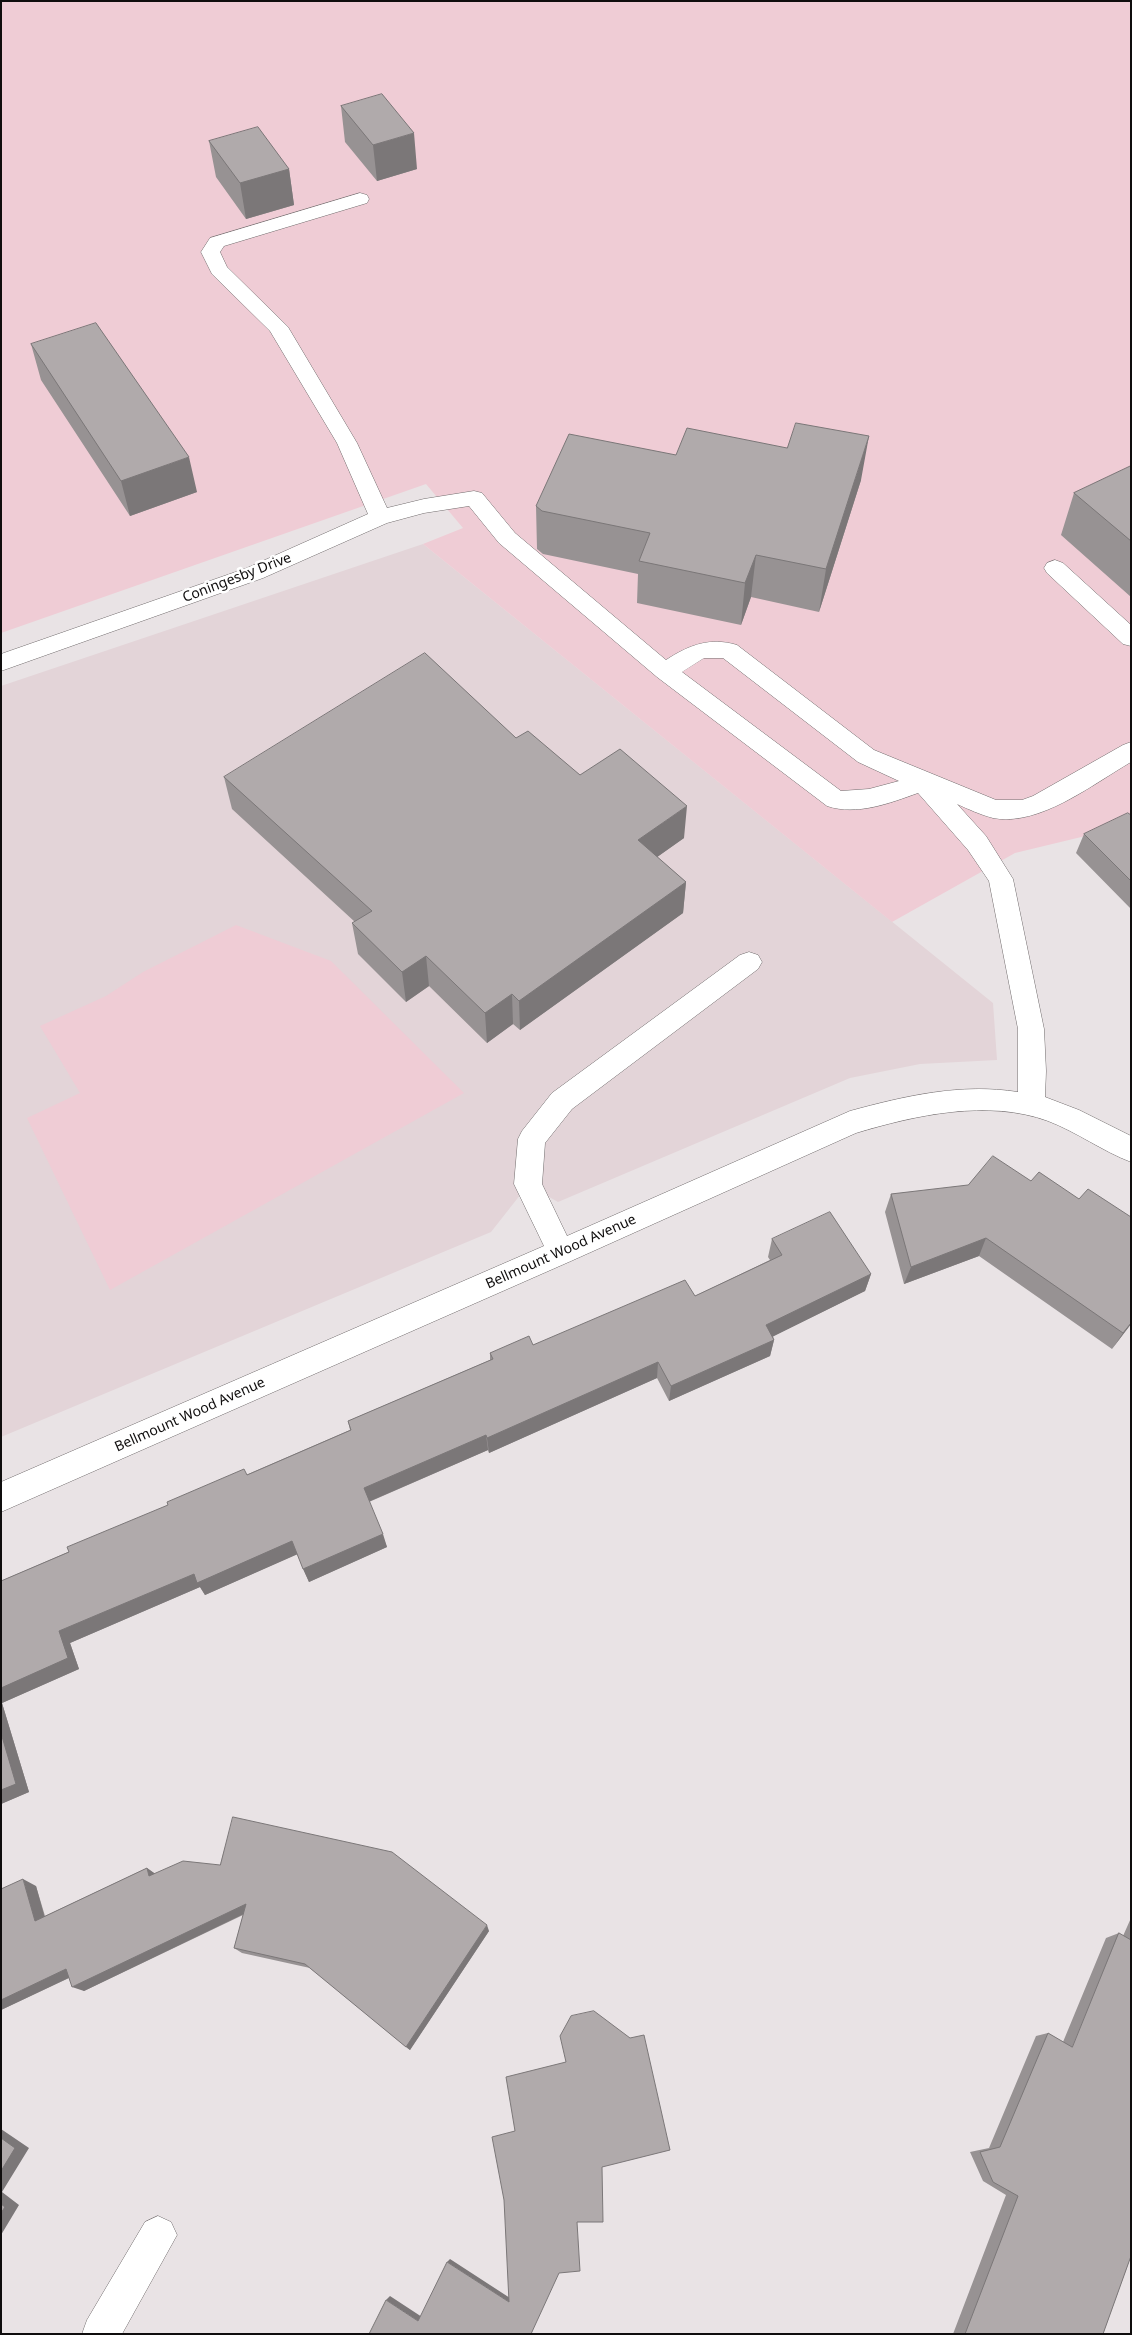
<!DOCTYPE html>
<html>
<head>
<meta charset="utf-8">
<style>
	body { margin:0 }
	#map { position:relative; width:1132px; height:2335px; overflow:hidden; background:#e9e3e5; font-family:"Noto Sans",sans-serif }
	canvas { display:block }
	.frame { position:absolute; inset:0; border:2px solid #0f0d0d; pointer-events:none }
</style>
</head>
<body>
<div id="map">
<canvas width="1132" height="2335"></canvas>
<div class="frame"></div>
</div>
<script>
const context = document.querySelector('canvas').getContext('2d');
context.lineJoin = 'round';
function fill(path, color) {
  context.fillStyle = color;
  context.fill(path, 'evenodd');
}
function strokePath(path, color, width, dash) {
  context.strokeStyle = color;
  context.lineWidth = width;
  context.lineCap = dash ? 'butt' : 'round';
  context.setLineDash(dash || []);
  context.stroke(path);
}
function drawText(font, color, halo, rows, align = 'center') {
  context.font = font + ' "Noto Sans",sans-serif';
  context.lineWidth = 5;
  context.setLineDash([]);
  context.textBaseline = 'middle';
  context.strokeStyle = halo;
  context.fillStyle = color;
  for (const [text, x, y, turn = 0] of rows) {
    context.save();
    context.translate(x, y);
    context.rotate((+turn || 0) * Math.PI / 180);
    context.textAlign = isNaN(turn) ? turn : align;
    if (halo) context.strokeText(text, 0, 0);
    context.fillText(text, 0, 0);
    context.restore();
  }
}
const built = new Path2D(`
	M423,544L993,1003L997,1060L920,1064L850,1078L558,1202L528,1185L491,1232L1,1437V686Z`);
const green = new Path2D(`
	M1,1H1131V825L1015,853L892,922L423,544L463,528L426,484L1,633Z
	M236,925L331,961L464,1093L110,1290L27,1118L80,1093L40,1026L106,996L143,972Z`);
const minor = new Path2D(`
	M360,193L367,195L369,199L367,203L224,246L220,252L227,267L288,327L357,443L387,508L424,499L474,491L482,493L515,533L666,660C689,645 710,637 737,645L874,750L996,800H1022L1033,796L1123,745L1131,742V762C1093,784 1039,827 993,818C981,815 968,809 957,804L986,836L1013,879L1044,1029L1046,1071L1045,1097L1079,1110L1131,1136V1162C1102,1151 1077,1132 1048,1121C988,1099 916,1115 856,1133L571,1261L1,1512V1482L544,1246L514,1184L518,1139L522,1131L552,1093L740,955L749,952L758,955L762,962L758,969L572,1109L545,1143L542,1184L567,1236L850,1111C905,1096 961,1083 1018,1092V1029L989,881L968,850L918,793C890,803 857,816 827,806L657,677L499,543L469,506L424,513L387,523L263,578L1,671V654L247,568L368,514L337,443L270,331L212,274L201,252L210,238ZM704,658H723L858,762L899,781L869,789L841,791L682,672Z
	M1055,560L1063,563L1131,625V646L1123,644L1047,573L1044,568L1047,563Z
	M158,2216L171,2222L177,2235L122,2334H82L87,2320L145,2222Z`);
const wall = new Path2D(`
	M341,106L417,169L377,181L345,142Z
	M209,141L289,169L294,205L246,219L216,177Z
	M31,344L197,492L130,516L41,380Z
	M676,455L861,480L819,612L751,597L741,625L637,603L638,574L543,554L537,549L536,506Z
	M1131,466V597L1061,535L1074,493Z
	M516,738L580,775L684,838L657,857L686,882L683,913L520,1030L513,1024L487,1043L429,986L406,1002L358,954L352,923L355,922L232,809L224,777Z
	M1131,815V909L1076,853L1084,834Z
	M1031,1181L1079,1199L1131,1324L1112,1349L979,1256L904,1284L885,1212L891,1194Z
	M772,1239L871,1274L865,1291L773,1336L774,1340L770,1356L669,1401L657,1378L489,1453L488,1450L369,1502L387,1547L309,1582L297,1554L205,1595L200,1587L70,1643L79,1669L2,1703L29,1792L1,1804V1581L350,1430L348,1421L490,1360V1353L533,1345L695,1296L770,1260L768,1257Z
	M147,1868L155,1874L489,1931L410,2050L310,1968L242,1953L234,1948L243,1915L84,1991L69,1978L1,2010V1889L36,1886L45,1916Z
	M1131,1918V2256L1103,2334H953L1006,2195L983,2181L970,2152L989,2148L1036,2036L1048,2033L1063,2042L1106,1938L1119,1933L1123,1936Z`);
const shadedWall = new Path2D(`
	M414,133L417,169L377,181L373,145Z
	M289,169L294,205L246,219L240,183Z
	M869,436L861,480L819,612L826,569Z
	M189,457L197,492L130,516L121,481Z
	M756,555L751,597L741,625L745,583Z
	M687,806L684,838L636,872L638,840Z
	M686,882L683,913L520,1030L519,1001Z
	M426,956L429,986L406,1002L402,972Z
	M512,994L513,1024L487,1043L485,1013Z
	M986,1238L979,1256L904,1284L911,1267Z
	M871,1274L865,1291L762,1342L766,1325Z
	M1131,1323V1324L1112,1349L1123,1333Z
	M774,1340L770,1356L669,1401L671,1386Z
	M658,1362L657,1378L489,1453L487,1438Z
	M486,1435L488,1450L368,1502L364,1488Z
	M383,1534L387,1547L309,1582L303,1569Z
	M292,1541L298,1554L205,1595L200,1587L70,1643L79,1669L2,1703L29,1792L1,1804V1688L59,1631L194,1574Z
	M147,1868L157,1875L149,1876Z
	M23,1879L36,1886L47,1926L35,1921Z
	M246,1904L254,1909L84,1991L72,1987Z
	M487,1925L489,1931L410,2050L406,2047Z
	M66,1969L79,1973L1,2010V2000Z
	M1,2129L29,2148L2,2192L19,2205L1,2235Z
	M450,2259L510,2298L509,2302L447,2262Z
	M390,2296L422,2317L418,2321L386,2300Z`);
const building = new Path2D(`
	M382,94L414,133L373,145L341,106Z
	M258,127L289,169L240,183L209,141Z
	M96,323L189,457L121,481L31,344Z
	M796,423L869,436L826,569L756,555L745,583L639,561L650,533L542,511L536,506L569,434L676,455L687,428L787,448Z
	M1131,466V541L1074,493Z
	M425,653L516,738L528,731L580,775L620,749L687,806L638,840L686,882L519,1001L512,994L485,1013L426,956L402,972L352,923L372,911L224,777Z
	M1128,813L1131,815V881L1084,834Z
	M993,1156L1031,1181L1039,1172L1079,1199L1088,1189L1131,1217V1323L1123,1333L986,1238L911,1267L891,1194L968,1185Z
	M830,1212L871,1274L766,1325L774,1340L671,1386L658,1362L487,1438L486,1435L364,1488L383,1534L303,1569L292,1541L197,1583L194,1574L59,1631L68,1658L1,1688V1581L69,1552L67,1547L168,1505L167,1502L244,1469L247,1475L351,1430L348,1421L493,1359L490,1353L529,1336L533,1345L685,1280L695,1296L782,1255L772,1239Z
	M1,1733L16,1784L1,1790Z
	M233,1817L392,1852L487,1925L406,2047L305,1964L234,1948L246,1904L72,1987L66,1969L1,2000V1889L23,1879L35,1921L147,1868L149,1876L183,1861L220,1865Z
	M1119,1933L1131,1940V2256L1103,2334H965L1018,2196L993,2182L980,2152L1000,2147L1048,2033L1072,2047Z
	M594,2011L630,2038L644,2035L670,2150L602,2167L603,2222H577L580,2271L559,2273L531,2334H369L386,2300L418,2321L447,2262L509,2302L504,2200L492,2137L515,2131L506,2077L566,2062L560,2036L571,2016Z
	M1,2138L15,2148L1,2171Z
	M1,2204L5,2207L1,2213Z`);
const streetNames = [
	["Coningesby Drive",237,578,-21],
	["Bellmount Wood Avenue",561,1252,-24],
	["Bellmount Wood Avenue",190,1415,-24]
];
fill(built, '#e3d4d8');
fill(green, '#efccd5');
strokePath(minor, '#716c6d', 1);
fill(minor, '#fff');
fill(wall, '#979293');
fill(shadedWall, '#7b7778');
fill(building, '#b0aaab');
strokePath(building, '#7b7778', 1);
drawText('14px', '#0f0d0d', '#fff', streetNames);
</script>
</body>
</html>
